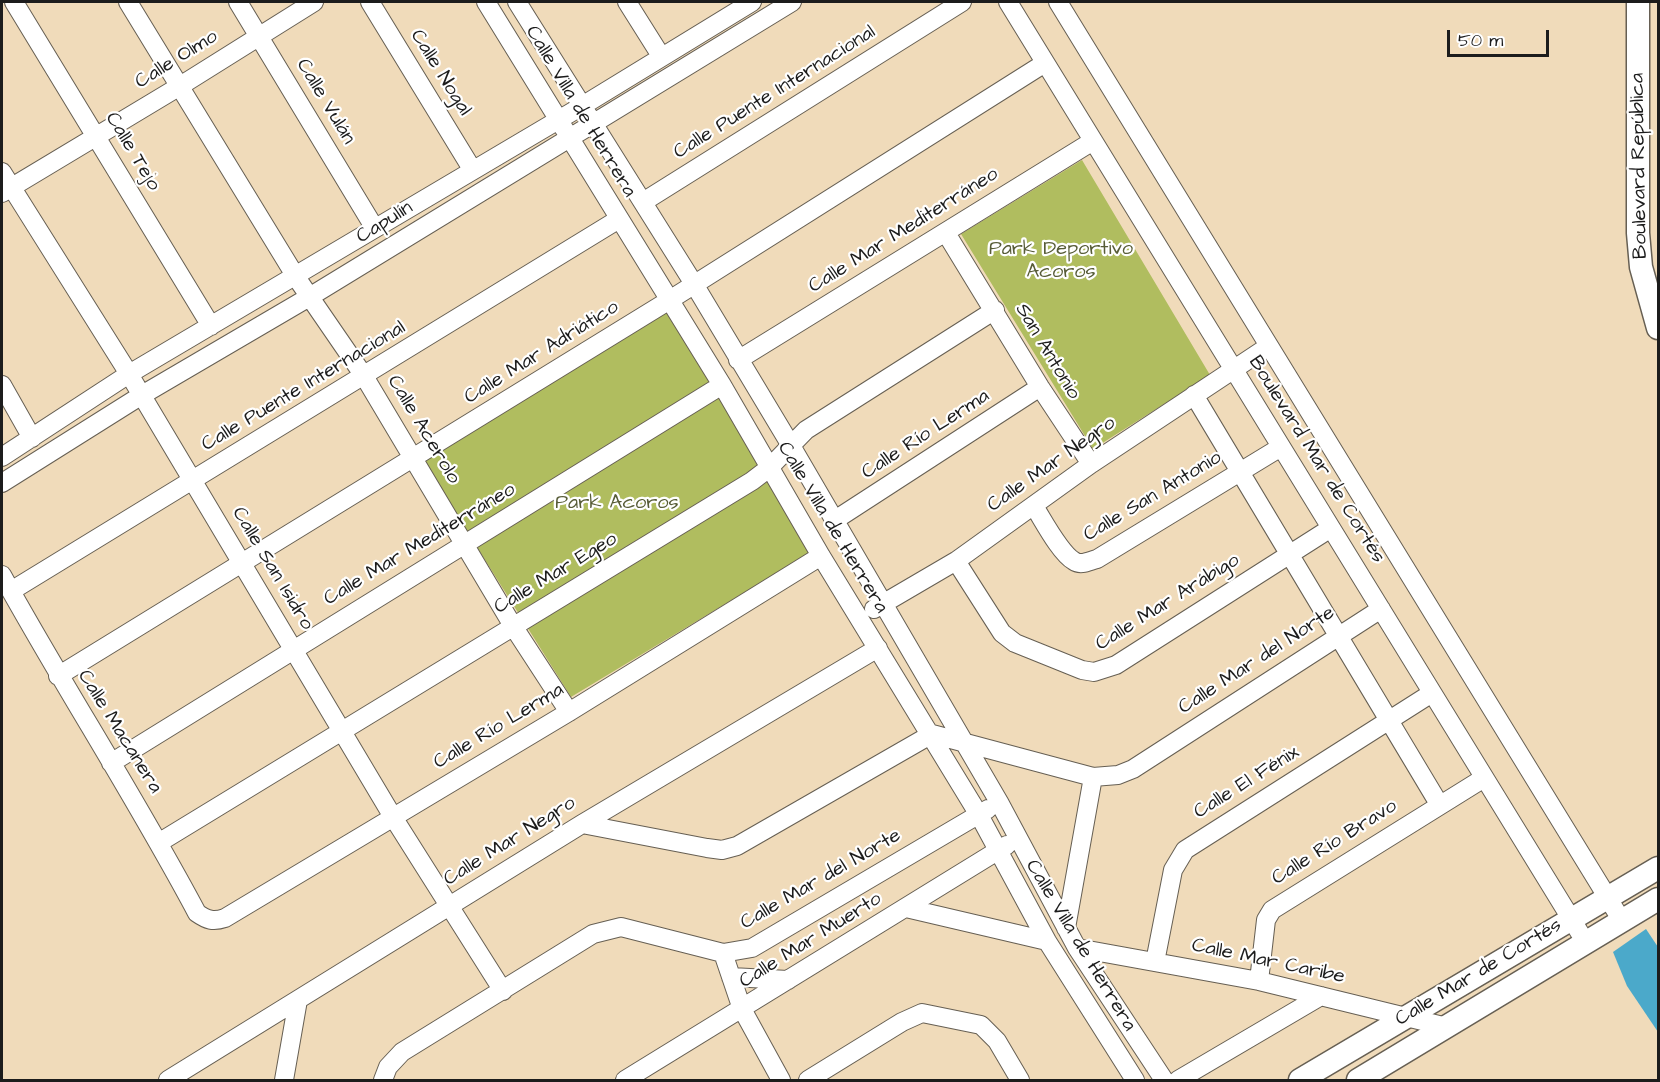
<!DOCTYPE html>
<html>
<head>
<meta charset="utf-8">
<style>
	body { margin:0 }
	#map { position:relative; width:1660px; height:1082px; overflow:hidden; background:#f0dbba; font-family:"Architects Daughter",sans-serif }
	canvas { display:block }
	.frame { position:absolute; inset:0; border:3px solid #1c1c1c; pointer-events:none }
	.scale { position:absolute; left:1447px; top:30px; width:102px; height:27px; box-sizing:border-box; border:3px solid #1c1c1c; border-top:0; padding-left:8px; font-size:18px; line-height:21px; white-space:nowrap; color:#1c1c1c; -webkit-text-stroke:4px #fff; paint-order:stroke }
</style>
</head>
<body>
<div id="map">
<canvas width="1660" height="1082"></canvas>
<div class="frame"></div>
<div class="scale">50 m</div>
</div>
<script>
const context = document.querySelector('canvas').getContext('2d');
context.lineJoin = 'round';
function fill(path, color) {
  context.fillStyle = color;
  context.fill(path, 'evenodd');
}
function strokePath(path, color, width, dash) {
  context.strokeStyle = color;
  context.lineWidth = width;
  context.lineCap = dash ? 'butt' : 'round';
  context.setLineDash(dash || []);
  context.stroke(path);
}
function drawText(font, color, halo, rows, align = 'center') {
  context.font = font + ' "Architects Daughter",sans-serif';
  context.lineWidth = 4.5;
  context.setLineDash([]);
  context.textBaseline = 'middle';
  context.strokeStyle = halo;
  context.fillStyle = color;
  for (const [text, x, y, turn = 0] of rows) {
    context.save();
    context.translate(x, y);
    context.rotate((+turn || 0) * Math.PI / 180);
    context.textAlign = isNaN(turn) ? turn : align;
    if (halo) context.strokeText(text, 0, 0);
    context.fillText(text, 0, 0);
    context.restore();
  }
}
const green = new Path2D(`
	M1082,160L1210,375L1093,449L961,234Z
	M667,310L813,551L571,697L421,458Z`);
const water = new Path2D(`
	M1646,929L1658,947V1032L1627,986L1613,952Z`);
const minor = new Path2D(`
	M14,2L211,326
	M128,2L296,277L364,376L513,626L569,712
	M238,2L374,227
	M370,2L472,169
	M486,2L722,385L821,556L979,815L1047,941L1135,1080
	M517,2L694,284L790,444L999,802L1077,948L1164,1080
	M627,2L661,56
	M1008,2L1586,943
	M1058,2L1622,921
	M2,172L129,374L393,817L503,991
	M2,193L180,86L314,2
	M643,202L962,2
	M946,233L1040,387L1091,464
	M738,360L1093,141
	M2,385L32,438
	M1194,395C1275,532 1357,668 1439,804
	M2,457L129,374L582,106L752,2
	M2,483L142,395L311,296L792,2
	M1034,506C1043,520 1060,553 1074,561C1081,566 1089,561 1097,559L1281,447
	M835,520L1040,387
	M956,561L1002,633L1015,643L1082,670L1094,672L1116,665L1331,528
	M2,575C65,689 136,798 197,913C207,920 213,922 225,918L569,712L821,556
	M11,591L619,219
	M874,609L956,561L1091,464L1269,346
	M58,676L668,301L1045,63
	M111,763L722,385
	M582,824L707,848L722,850L737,846L932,734L1093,777L1118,775L1133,769L1381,609
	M160,842L752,481L769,468L806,430L995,310
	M906,908L1047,941
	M1066,928L1093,777
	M1077,948L1259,981L1447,1027
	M723,953L742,1009L781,1080
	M1155,962L1173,870L1185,850L1432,693
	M731,977L788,980
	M1259,981L1266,920L1272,910L1484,778
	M168,1080L582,824L878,648
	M284,1080L298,1000
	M383,1080L388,1067L402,1052L593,934L621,927L723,953L752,948L988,809
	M625,1080L1007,845
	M808,1080L902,1022L922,1013L981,1025L997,1041L1020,1080
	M1178,1080L1321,996`);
const major = new Path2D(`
	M1638,2V233L1641,267L1658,328
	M1300,1080L1658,868
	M1358,1080L1658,899`);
const streetNames = [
	["Calle Olmo",177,60,-32],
	["Calle Nogal",440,73,58],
	["Calle Puente Internacional",775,93,-32],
	["Calle Vulán",325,102,59],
	["Calle Villa de Herrera",580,112,59],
	["Calle Tejo",132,152,59],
	["Boulevard República",1640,166,-91],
	["Capulín",385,223,-32],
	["Calle Mar Mediterráneo",904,231,-32],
	["San Antonio",1047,352,59],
	["Calle Mar Adriático",542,353,-32],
	["Calle Puente Internacional",304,387,-31],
	["Calle Acerolo",423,430,59],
	["Calle Río Lerma",926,435,-33],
	["Boulevard Mar de Cortés",1316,460,58],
	["Calle Mar Negro",1052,465,-35],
	["Calle San Antonio",1153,497,-31],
	["Calle Villa de Herrera",832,528,59],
	["Calle Mar Mediterráneo",420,545,-31],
	["Calle San Isidro",272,569,59],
	["Calle Mar Egeo",556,574,-31],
	["Calle Mar Arábigo",1168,603,-32],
	["Calle Mar del Norte",1257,661,-33],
	["Calle Río Lerma",499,727,-31],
	["Calle Macanera",119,732,58],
	["Calle El Fénix",1247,783,-32],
	["Calle Mar Negro",510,842,-32],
	["Calle Río Bravo",1335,843,-32],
	["Calle Mar del Norte",821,880,-30],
	["Calle Mar Muerto",811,941,-32],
	["Calle Villa de Herrera",1080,946,59],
	["Calle Mar Caribe",1268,962,12],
	["Calle Mar de Cortés",1479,973,-31]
];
const parkNames = [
	["Park Deportivo",1061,250],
	["Acoros",1061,273],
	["Park Acoros",617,504]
];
fill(green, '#b0bd5f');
fill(water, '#4ba9ca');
strokePath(minor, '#665f53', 20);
strokePath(major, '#665f53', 25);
strokePath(minor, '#fff', 18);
strokePath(major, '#fff', 22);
drawText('20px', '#1c1c1c', '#fff', streetNames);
drawText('20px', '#575c37', '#fff', parkNames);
</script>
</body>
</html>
